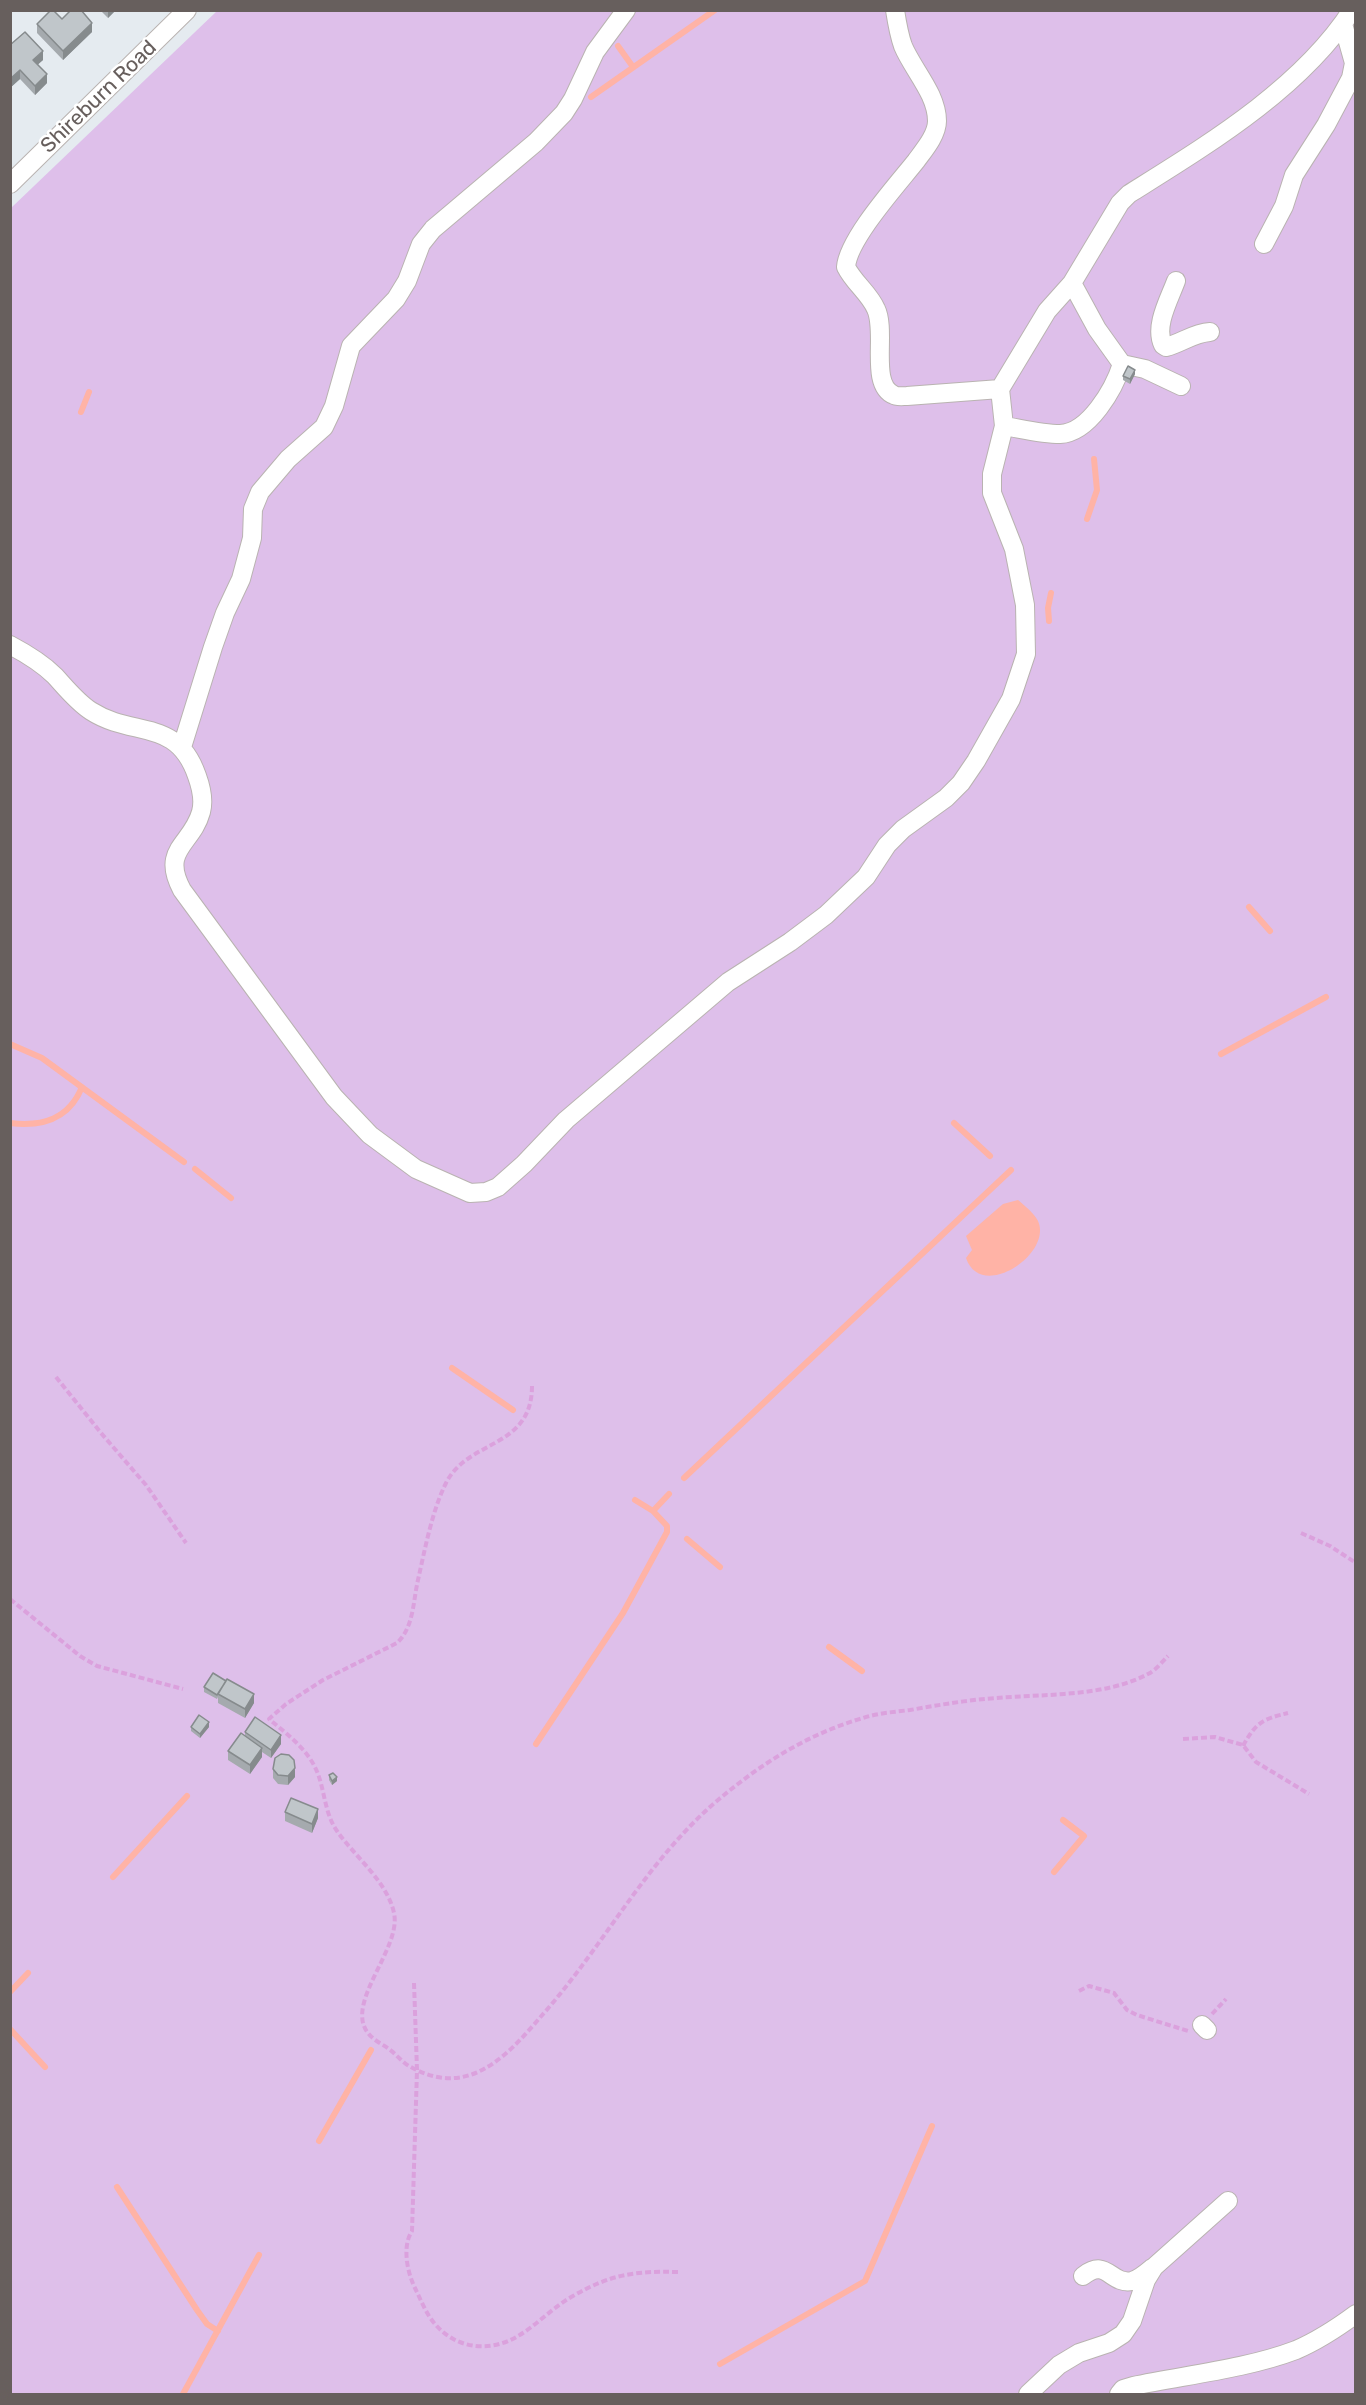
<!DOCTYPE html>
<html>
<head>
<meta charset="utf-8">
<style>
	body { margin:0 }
	#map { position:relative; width:1366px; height:2405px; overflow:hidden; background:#e5ebf0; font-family:Rubik,sans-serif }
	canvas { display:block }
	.frame { position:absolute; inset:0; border:12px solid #675f5d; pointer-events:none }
</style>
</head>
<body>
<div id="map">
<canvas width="1366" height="2405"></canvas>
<div class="frame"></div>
</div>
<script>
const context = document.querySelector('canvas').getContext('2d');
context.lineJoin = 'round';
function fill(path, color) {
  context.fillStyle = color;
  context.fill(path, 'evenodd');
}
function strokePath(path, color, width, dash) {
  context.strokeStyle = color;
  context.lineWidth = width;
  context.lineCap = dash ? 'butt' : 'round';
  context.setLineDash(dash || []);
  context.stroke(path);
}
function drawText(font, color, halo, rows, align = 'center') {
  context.font = font + ' Rubik,sans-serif';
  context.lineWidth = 5;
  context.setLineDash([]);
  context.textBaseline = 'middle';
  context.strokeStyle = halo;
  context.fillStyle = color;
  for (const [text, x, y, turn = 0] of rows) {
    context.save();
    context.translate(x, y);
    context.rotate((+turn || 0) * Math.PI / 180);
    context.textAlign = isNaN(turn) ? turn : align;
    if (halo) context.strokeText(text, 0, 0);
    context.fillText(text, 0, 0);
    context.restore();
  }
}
const green = new Path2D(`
	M217,11H1355V2394H11V208Z`);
const water = new Path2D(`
	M1018,1200C1025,1206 1034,1213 1038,1221C1053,1254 981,1302 966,1258L972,1250L966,1236L1003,1204Z`);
const stream = new Path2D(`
	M618,46L633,67
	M591,97L715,10
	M81,412L89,392
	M1087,519L1097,490L1094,459
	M1049,621L1048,608L1051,593
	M1249,907L1270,931
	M10,1044L42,1058L184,1162
	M1221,1054L1326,997
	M10,1123C43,1127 69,1119 82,1087
	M954,1123L990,1156
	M195,1169L231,1198
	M452,1368L513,1410
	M684,1478L1011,1170
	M653,1511L669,1494
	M687,1539L720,1567
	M829,1647L862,1671
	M536,1744L623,1613L667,1532V1526L653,1511L635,1500
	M1054,1872L1084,1836L1063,1820
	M113,1877L187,1796
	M10,1992L28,1973
	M10,2029L45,2067
	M319,2141L371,2050
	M117,2187L197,2310L207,2324L218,2331
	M720,2364L865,2281L932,2126
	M183,2394L259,2255`);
const path = new Path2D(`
	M56,1377L101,1433L146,1485L186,1543
	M532,1386C532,1449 468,1439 446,1483C432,1511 425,1549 418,1580C413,1601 414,1627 397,1643L323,1680L286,1704L269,1719C288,1735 309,1750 318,1774C325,1793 325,1814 337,1831C355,1857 387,1881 394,1913C402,1948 344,2003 368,2033C373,2040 382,2044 389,2049C396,2054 402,2062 409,2066C430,2078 451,2082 473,2074C502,2063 524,2036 544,2013C605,1944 647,1860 718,1800C762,1763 808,1734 863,1718C878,1713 894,1712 910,1710C939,1705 967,1700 996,1698C1044,1694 1105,1697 1148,1674C1156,1670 1162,1662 1168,1656
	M1301,1533L1330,1546L1356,1563
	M10,1599L80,1656L97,1666L183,1689
	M1183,1739L1215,1737L1243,1745L1256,1762L1309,1794
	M1243,1746C1256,1722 1263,1719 1288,1713
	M414,1983L417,2070L412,2231C402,2246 407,2272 415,2288C421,2300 426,2314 435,2324C456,2349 490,2353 518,2336C537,2325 553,2307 573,2296C611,2274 635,2271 678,2272
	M1079,1991L1089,1986L1114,1993L1127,2010L1137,2015L1188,2031
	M1212,2014L1226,1999`);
const minor = new Path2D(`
	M895,10C897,23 899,35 903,46C913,70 937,94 937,121C937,135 924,150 916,161C897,185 848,239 846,267C854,283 869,293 876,309C887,332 869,385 894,395C897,397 903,396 907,396L1000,389
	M10,184L187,10
	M1264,244L1284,206L1294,175L1326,125L1351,78L1354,63L1343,24
	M1176,281C1169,300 1154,326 1163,345L1166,347C1182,343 1193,333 1210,332
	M1072,283L1097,329L1122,364L1145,369L1181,386
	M1004,426C1022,429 1042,434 1060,434C1089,433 1114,389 1122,364
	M10,645C27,654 42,663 55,676C66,688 77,702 91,711C133,738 177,717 197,776C201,787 204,801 201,812C192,845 160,849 182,890L334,1097L370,1135L416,1169L470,1193L486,1192L498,1187L524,1164L566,1120L728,982L790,942L826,915L866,877L887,845L903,829L946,798L961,783L976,761L1011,699L1026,654L1025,605L1014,549L992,493V474L1004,426L1000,389L1047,311L1072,283L1120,203L1129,194C1207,145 1301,89 1352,10
	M182,747L213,647L225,613L241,579L252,538L253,509L260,492L288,459L324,427L334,406L351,346L396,299L407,281L421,244L433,229L536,142L564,113L573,99L595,52L626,10
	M1202,2025L1207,2030
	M1083,2276C1107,2257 1110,2285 1132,2281C1139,2279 1146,2273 1152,2268
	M1028,2394L1059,2365L1079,2353L1109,2343L1123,2334L1132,2321L1146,2280L1154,2267L1228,2201
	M1119,2394L1123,2389L1133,2386C1185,2375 1246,2369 1296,2350C1317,2341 1337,2328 1356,2314`);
const wall = new Path2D(`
	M100,10H116L108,18Z
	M62,19L92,32L63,60L37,33V24Z
	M10,45L43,60L38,64L47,83L35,95L20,79L10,88Z
	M1135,374L1130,384L1123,380V376Z
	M204,1687L254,1703L245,1718L218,1703V1697L217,1699L204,1692Z
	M191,1727H209L200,1738L191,1731Z
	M245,1732L281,1744L271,1758L262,1752V1757L250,1774L228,1760V1751L245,1737Z
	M273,1769L295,1777L288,1785L278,1784L273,1778Z
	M329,1775L337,1781L332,1785L329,1780Z
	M285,1812L318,1818L312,1833L285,1821Z`);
const shadedWall = new Path2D(`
	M108,10H116L108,18Z
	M92,23V32L63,60V51Z
	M43,51V60L33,69V60Z
	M20,70V79L10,88V79Z
	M47,74V83L35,95V86Z
	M1135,370V374L1130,384V379Z
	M254,1694V1703L245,1718V1709Z
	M209,1722V1727L200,1738V1734Z
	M281,1735V1744L271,1758V1750Z
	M262,1748V1757L250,1774V1765Z
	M295,1768V1777L288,1785V1776Z
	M337,1777V1781L332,1785V1781Z
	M318,1809V1818L312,1833V1824Z`);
const building = new Path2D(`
	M51,10H53L62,19L71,10H81L92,23L63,51L37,24Z
	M25,32L43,51L33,60L47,74L35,86L20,70L10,79V45Z
	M1128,366L1135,370L1130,379L1123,376Z
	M213,1673L226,1681L217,1695L204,1687Z
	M227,1679L254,1694L245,1709L218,1694Z
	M199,1715L209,1722L200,1734L191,1727Z
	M255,1717L281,1735L271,1750L245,1732Z
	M241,1733L262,1748L250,1765L228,1751Z
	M281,1754L289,1755L294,1760L295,1768L288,1776L278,1775L273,1769L275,1758Z
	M333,1773L337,1777L332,1781L329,1775Z
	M291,1798L318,1809L312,1824L285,1812Z`);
const streetNames = [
	["Shireburn Road",99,97,-44]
];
fill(green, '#debfea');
fill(water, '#ffb3a6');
strokePath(stream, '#ffb3a6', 6);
strokePath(minor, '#b9b3b1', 20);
strokePath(path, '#dba1dd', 4, [6, 3]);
strokePath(minor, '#fff', 18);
fill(wall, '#a5aaae');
fill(shadedWall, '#868b8d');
fill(building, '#c0c6ca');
strokePath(building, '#868b8d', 1.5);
drawText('21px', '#675f5d', '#fff', streetNames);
</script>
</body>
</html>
